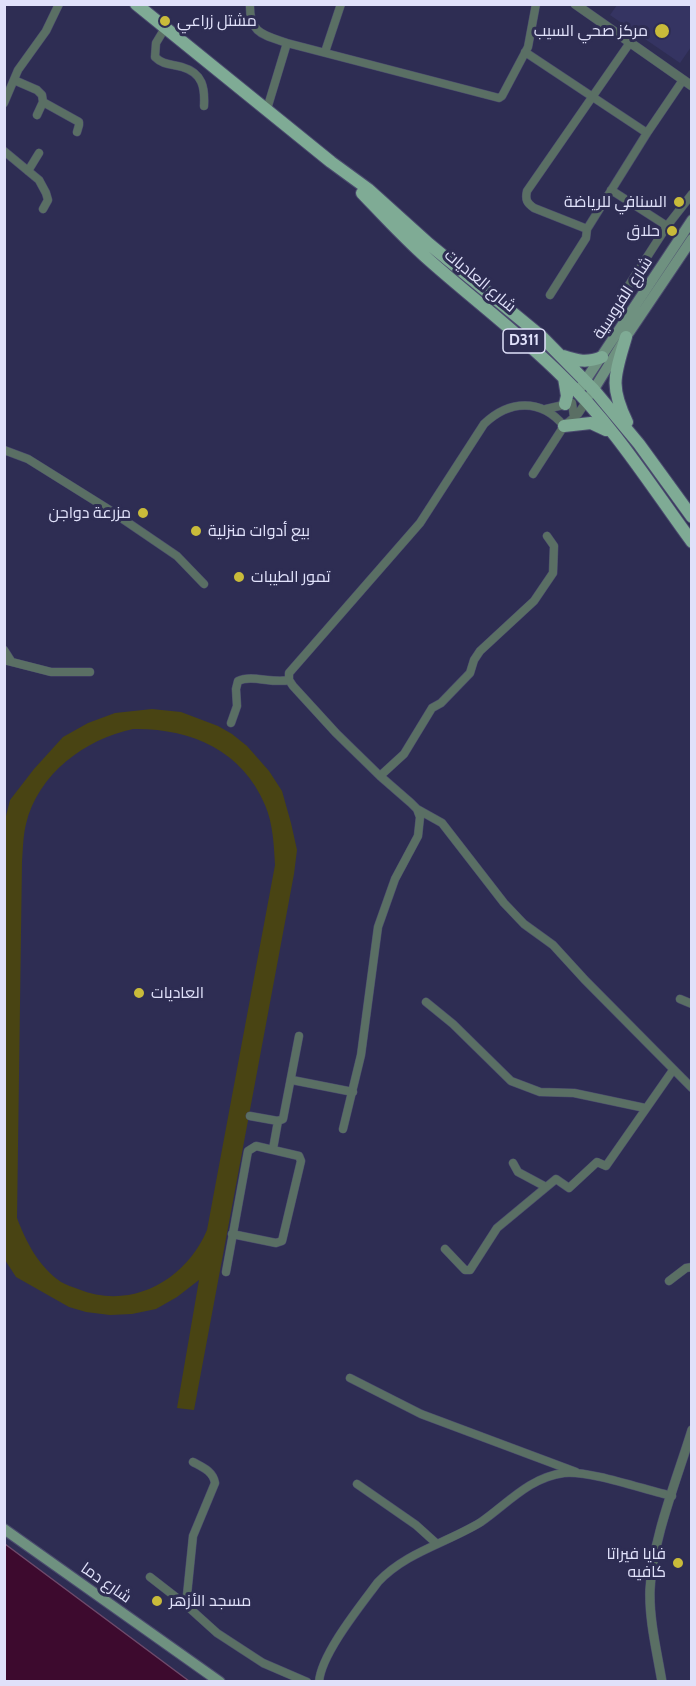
<!DOCTYPE html>
<html>
<head>
<meta charset="utf-8">
<style>
	body { margin:0 }
	#map { position:relative; width:696px; height:1686px; overflow:hidden; background:#2e2d53; font-family:Cabin,sans-serif }
	canvas { display:block }
	.frame { position:absolute; inset:0; border:6px solid #e0e1fa; pointer-events:none }
</style>
</head>
<body>
<div id="map">
<canvas width="696" height="1686"></canvas>
<div class="frame"></div>
</div>
<script>
const context = document.querySelector('canvas').getContext('2d');
context.lineJoin = 'round';
function fill(path, color) {
  context.fillStyle = color;
  context.fill(path, 'evenodd');
}
function strokePath(path, color, width, dash) {
  context.strokeStyle = color;
  context.lineWidth = width;
  context.lineCap = dash ? 'butt' : 'round';
  context.setLineDash(dash || []);
  context.stroke(path);
}
function drawText(font, color, halo, rows, align = 'center') {
  context.font = font + ' Cabin,Cairo,sans-serif';
  context.lineWidth = 6;
  context.setLineDash([]);
  context.textBaseline = 'middle';
  context.strokeStyle = halo;
  context.fillStyle = color;
  for (const [text, x, y, turn = 0] of rows) {
    context.save();
    context.translate(x, y);
    context.rotate((+turn || 0) * Math.PI / 180);
    context.textAlign = isNaN(turn) ? turn : align;
    if (halo) context.strokeText(text, 0, 0);
    context.fillText(text, 0, 0);
    context.restore();
  }
}
const built = new Path2D(`
	M617,5H691V47L680,63L610,15Z`);
const green = new Path2D(`
	M152,709L181,712L218,726L232,734L247,746L269,771L282,791L291,823L297,850L294,874L194,1410L177,1408L199,1280L177,1297L156,1309L132,1314L110,1315L86,1312L69,1307L16,1277L5,1260L4,824L10,800L34,769L63,737L88,723L115,713ZM133,729C190,728 242,750 265,805C273,823 274,846 275,865L207,1230C186,1280 131,1311 78,1289C73,1287 66,1285 61,1282C39,1267 26,1242 17,1218L22,862C23,849 23,836 26,824C38,774 85,739 133,729Z`);
const water = new Path2D(`
	M5,1544L189,1681H5Z`);
const minor = new Path2D(`
	M250,4C249,34 264,35 287,43L499,98L502,96L528,47L536,4
	M165,28L156,43L155,57C163,65 171,64 182,67C203,73 205,88 204,106
	M325,52L341,4
	M525,52L647,133
	M14,80L37,90L42,95L43,102L37,115
	M43,102L79,122V125L77,132
	M4,103L18,70L46,31L59,4
	M267,109L287,43
	M4,151L39,180L46,193L48,200L43,209
	M28,171L39,153
	M611,190L667,226
	M587,229L534,208C527,203 525,200 527,191L629,44
	M627,288L667,226L692,194
	M550,295L586,238L587,229L647,133L683,80
	M546,409L572,403L574,417
	M4,450L28,459L108,509L177,556L204,584
	M533,474L564,426L578,414L586,402
	M4,650L11,661
	M4,660L51,672H90
	M231,723L237,706L236,689L238,681C252,674 272,684 289,680
	M380,776L404,754L432,708L441,703L470,673L474,660L480,651L534,601L553,573L554,546L547,536
	M417,809L442,823L504,903L524,924L553,945L585,980L692,1088
	M680,999L692,1004
	M426,1002L453,1024L511,1081L540,1092L574,1093L645,1108
	M292,1080L353,1092
	M250,1116L278,1121L283,1119L299,1036
	M343,1129L361,1055L378,927L395,879L418,836L420,817L417,809L411,803L380,776L336,733L293,686L289,680V673L420,523L484,424C509,400 541,398 564,426
	M273,1149L278,1121
	M513,1163L518,1172L546,1187
	M445,1249L465,1270H470L497,1228L556,1179L569,1188L597,1162L606,1166L673,1070
	M226,1272L248,1151L256,1146L299,1156L301,1161L282,1241L276,1243L232,1234
	M669,1281L686,1268L692,1267
	M350,1378L421,1414L576,1472
	M357,1484L416,1525L437,1544
	M150,1577L186,1605L217,1633L263,1663L307,1682
	M186,1605L193,1536L215,1483C213,1471 202,1467 193,1462
	M319,1682C321,1654 361,1605 378,1582C406,1552 447,1543 481,1522C507,1504 530,1477 564,1473C589,1470 645,1490 672,1496`);
const tertiary = new Path2D(`
	M575,4L692,86
	M662,1682C657,1652 649,1620 650,1590C652,1540 677,1479 692,1430`);
const secondary = new Path2D(`
	M581,387L692,220
	M591,394L626,337L692,239
	M4,1529L220,1682`);
const primary = new Path2D(`
	M136,4L331,162L368,189L429,244L542,337L594,390L639,444L692,517
	M362,193C384,216 405,239 429,260C474,300 521,335 563,377C613,425 651,486 692,542
	M626,337C615,375 609,385 627,422
	M563,356C578,361 587,363 602,357
	M564,378L567,396L565,404
	M564,426L591,423L606,430`);
const markers = [
	[165,21,6,"#c9bb3a"],
	[662,31,8,"#c9bb3a"],
	[679,202,6,"#c9bb3a"],
	[672,231,6,"#c9bb3a"],
	[143,513,6,"#c9bb3a"],
	[196,531,6,"#c9bb3a"],
	[239,577,6,"#c9bb3a"],
	[139,993,6,"#c9bb3a"],
	[678,1563,6,"#c9bb3a"],
	[157,1601,6,"#c9bb3a"]
];
const shields = [
	[524,341,42]
];
const shieldNames = [
	["D311",524,341]
];
const poiNames = [
	["مشتل زراعي",177,21],
	["مركز صحي السيب",648,31,"right"],
	["السنافي للرياضة",667,202,"right"],
	["حلاق",660,231,"right"],
	["مزرعة دواجن",131,513,"right"],
	["بيع أدوات منزلية",208,531],
	["تمور الطيبات",251,577],
	["العاديات",151,993],
	["فايا فيراتا",666,1554,"right"],
	["كافيه",666,1572,"right"],
	["مسجد الأزهر",169,1601]
];
const streetNames = [
	["شارع العاديات",480,281,40],
	["شارع الفروسية",623,298,-57],
	["شارع دما",106,1583,35]
];
fill(built, '#353462');
fill(green, '#494413');
fill(water, '#3d0a2e');
strokePath(water, '#6e4a6b', 1.5);
strokePath(minor, '#4a4a6e', 9);
strokePath(tertiary, '#4a4a6e', 10);
strokePath(secondary, '#4a4a6e', 12);
strokePath(primary, '#4a4a6e', 14);
strokePath(minor, '#5a6f64', 8);
strokePath(tertiary, '#5a6f64', 9);
strokePath(secondary, '#6f9180', 10);
strokePath(primary, '#7fab95', 12);
for (const [x, y, r, color] of markers) {
  const dot = new Path2D();
  dot.arc(x, y, r, 0, 2 * Math.PI);
  context.fillStyle = color;
  context.fill(dot);
  strokePath(dot, '#2e2d53', 2);
}
for (const [x, y, w] of shields) {
  const box = new Path2D();
  box.roundRect(x - w / 2, y - 12, w, 24, 4.5);
  context.fillStyle = '#2e2d53';
  context.fill(box);
  strokePath(box, '#e0e1fa', 1.5);
}
drawText('bold 15px', '#e0e1fa', null, shieldNames);
drawText('16px', '#e0e1fa', '#2e2d53', poiNames, 'left');
drawText('16px', '#e0e1fa', '#2e2d53', streetNames);
</script>
</body>
</html>
